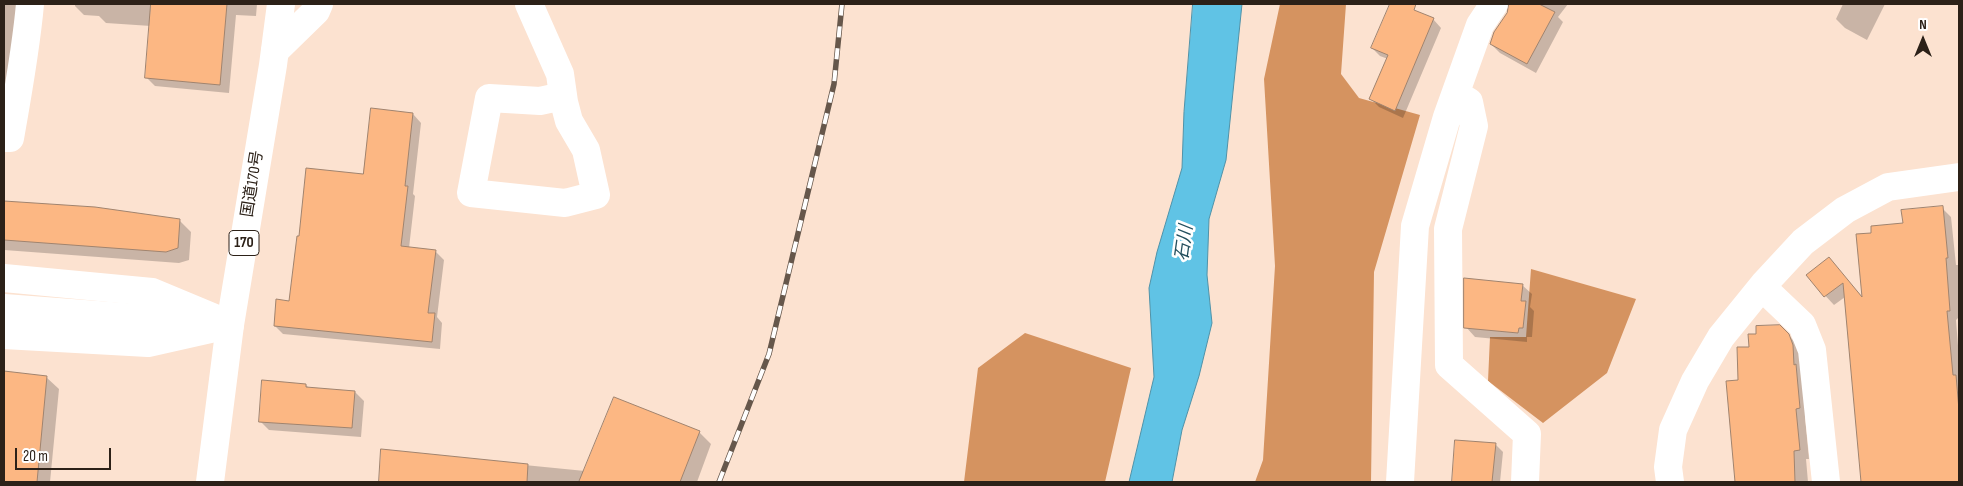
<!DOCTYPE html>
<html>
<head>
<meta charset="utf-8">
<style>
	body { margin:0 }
	#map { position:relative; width:1963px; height:486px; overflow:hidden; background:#fce2d0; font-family:"Sofia Sans Condensed",sans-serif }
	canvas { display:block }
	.frame { position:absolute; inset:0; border:5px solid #2c2118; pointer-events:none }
	.north { position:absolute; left:1898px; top:15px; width:50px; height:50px; -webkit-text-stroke:4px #fff; paint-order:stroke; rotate:0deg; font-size:14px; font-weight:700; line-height:20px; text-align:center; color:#2c2118 }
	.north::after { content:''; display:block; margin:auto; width:18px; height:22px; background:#2c2118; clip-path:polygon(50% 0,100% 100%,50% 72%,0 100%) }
	.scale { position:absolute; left:15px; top:448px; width:96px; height:22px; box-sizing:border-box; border:2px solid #2c2118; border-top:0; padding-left:6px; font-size:15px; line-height:18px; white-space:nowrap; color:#2c2118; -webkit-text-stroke:4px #fff; paint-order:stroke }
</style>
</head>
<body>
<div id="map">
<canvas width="1963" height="486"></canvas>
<div class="frame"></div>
<div class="north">N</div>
<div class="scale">20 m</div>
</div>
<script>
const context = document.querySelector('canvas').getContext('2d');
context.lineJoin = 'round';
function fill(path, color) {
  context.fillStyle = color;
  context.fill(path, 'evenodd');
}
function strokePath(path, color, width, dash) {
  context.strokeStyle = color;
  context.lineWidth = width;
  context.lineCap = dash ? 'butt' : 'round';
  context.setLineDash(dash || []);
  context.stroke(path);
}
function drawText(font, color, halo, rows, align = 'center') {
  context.font = font + ' "Sofia Sans Condensed","Noto Sans JP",sans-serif';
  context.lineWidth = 5;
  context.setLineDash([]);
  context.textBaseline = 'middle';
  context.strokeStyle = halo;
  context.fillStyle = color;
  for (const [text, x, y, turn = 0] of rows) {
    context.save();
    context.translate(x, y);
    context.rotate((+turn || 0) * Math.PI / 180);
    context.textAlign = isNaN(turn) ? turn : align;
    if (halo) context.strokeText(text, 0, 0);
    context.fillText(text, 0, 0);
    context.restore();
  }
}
const forest = new Path2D(`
	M1280,4H1346L1341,74L1359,98L1420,115L1374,272L1371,482H1255L1263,460L1275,266L1264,79Z
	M1531,269L1636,299L1607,373L1543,423L1488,381L1490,337H1526Z
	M1025,333L1131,368L1105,482H964L978,368Z`);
const water = new Path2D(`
	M1193,4H1242L1226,160L1209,219L1207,275L1212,323L1199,376L1182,430L1172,482H1129L1154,377L1149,288L1157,252L1182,168L1184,112Z`);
const shadow = new Path2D(`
	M4,4H27L4,136Z
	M75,4H257L256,16L236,15L229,93L155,86L146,77L151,26L106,23L99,16L84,15L75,6Z
	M1391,4H1397L1433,19L1441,28L1403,118L1379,107L1371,99L1388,59L1380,56L1372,48Z
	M1512,4H1568L1558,17L1563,22L1536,73L1500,53L1491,44Z
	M1843,4H1885L1867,40L1845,28L1836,19Z
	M413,114L421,123L413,194L415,196L409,248L435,251L444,260L437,317L442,323L440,349L283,334L275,326L290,302L300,237L364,175Z
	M4,202L95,209L179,220L191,232L189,260L179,263L4,250Z
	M1942,208L1951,217L1956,265H1959V317L1956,320L1959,358V482H1863L1845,297L1834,305L1807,276L1829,259L1864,299L1873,234L1904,224Z
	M1522,285L1532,294L1530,307L1534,311L1532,337H1527V342L1475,337L1466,327Z
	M1779,326L1798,345L1809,417H1805L1809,459H1806L1808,482H1739L1736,479L1740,381L1750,348L1757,335Z
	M4,373L46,377L59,389L50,482H4Z
	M306,385L309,388L355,392L364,401L361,437L269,430L260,421Z
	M699,432L711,444L697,482H380L383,451L585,471Z
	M1456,441L1495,444L1503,452L1500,482H1453Z`);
const building = new Path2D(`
	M151,4H227L220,85L145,78Z
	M1390,4H1416L1414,10L1434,18L1395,111L1369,99L1388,55L1371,48Z
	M1509,4H1539L1555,12L1527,64L1490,44L1494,32L1507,13Z
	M371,108L413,113L405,186H408L401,246L436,250L428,313H435L432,342L274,326L276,299L289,301L297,236H299L306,168L363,174Z
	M4,201L95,207L180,219L178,248L166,252L4,240Z
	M1943,206L1948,258H1946L1950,311H1947L1953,375H1956L1959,410V482H1861L1843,283L1824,297L1806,275L1829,257L1862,297L1856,234L1871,233V226L1903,223L1901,210Z
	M1464,278L1523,284L1521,301H1526L1523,328H1519L1518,333L1464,328Z
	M1780,325L1789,334L1793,345L1794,365L1796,364L1800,408L1796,409L1800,450L1794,451L1795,482H1735L1726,381L1738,380L1737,347H1749L1748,334H1756V326Z
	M4,371L47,376L37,482H4Z
	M262,380L306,384V387L355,391L352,428L259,422Z
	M614,397L700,431L680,482H579Z
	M1455,440L1496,443L1492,482H1452Z
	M381,449L528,464L527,482H379Z`);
const minor = new Path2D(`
	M529,4L560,74L564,102L569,121L586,150L596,195L565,203L471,193L489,98L540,101L563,96
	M275,51L316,11L319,4
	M1456,94L1469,102L1474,126L1448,229L1449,365L1527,434L1525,482
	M4,138H10C18,93 26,49 30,4
	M4,278L152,292L224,322
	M1762,287L1802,325L1812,350L1826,482
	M4,335L148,343L219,327
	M1400,482L1415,226L1447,117L1480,25L1494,4
	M1670,482L1668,467L1673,430L1695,381L1721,337L1764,284L1803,242L1845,210L1888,187L1959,177`);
const tertiary = new Path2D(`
	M4,308L230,325`);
const trunk = new Path2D(`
	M210,482L230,325L273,65L281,4`);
const rail = new Path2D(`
	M719,482L769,354L834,84L842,4`);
const shields = [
	[244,243,30]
];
const shieldNames = [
	["170",244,243]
];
const streetNames = [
	["国道170号",253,184,-81]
];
const waterNames = [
	["石川",1185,243,-82]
];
fill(forest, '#d59360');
fill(water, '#60c3e5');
strokePath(water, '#5092a8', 1);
fill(shadow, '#0003');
fill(building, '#fcb783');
strokePath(building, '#a0836e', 1);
strokePath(minor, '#fff', 28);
strokePath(tertiary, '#fff', 28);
strokePath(trunk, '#fff', 28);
strokePath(rail, '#66574b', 5.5);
strokePath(rail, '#fff', 4, [11]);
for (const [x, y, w] of shields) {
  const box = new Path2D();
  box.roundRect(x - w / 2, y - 12.5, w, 25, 4);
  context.fillStyle = '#fff';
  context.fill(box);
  strokePath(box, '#2c2118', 1);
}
drawText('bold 15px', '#2c2118', null, shieldNames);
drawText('16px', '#2c2118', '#fff', streetNames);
drawText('italic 18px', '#244f5e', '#fff', waterNames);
</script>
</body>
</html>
